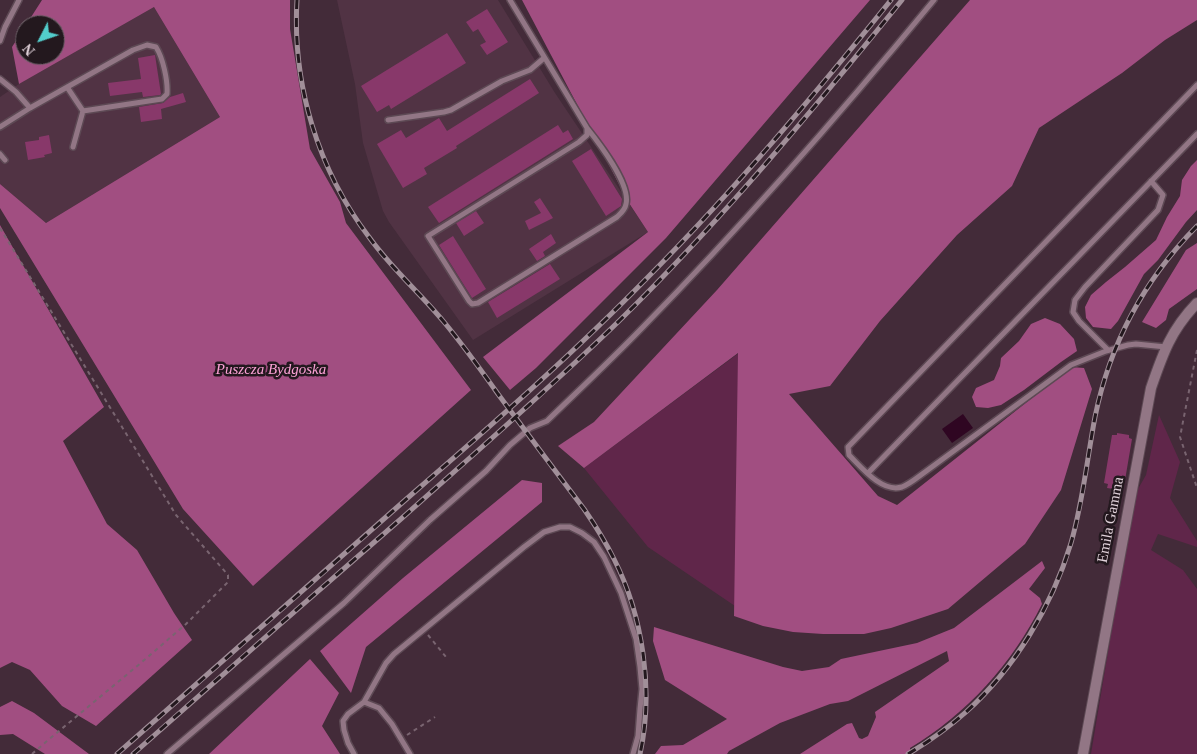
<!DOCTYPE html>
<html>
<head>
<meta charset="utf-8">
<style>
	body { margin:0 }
	#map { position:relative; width:1197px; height:754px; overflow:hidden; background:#432b39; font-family:Georgia,serif }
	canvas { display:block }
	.north { position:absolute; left:15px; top:15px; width:50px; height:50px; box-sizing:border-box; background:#23181e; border:1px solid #6f636a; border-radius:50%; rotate:229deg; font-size:14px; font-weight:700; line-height:20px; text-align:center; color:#e2d3db }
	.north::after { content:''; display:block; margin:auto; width:18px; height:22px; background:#52cdcc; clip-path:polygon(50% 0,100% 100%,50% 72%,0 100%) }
</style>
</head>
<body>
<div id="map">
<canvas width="1197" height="754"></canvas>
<div class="north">N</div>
</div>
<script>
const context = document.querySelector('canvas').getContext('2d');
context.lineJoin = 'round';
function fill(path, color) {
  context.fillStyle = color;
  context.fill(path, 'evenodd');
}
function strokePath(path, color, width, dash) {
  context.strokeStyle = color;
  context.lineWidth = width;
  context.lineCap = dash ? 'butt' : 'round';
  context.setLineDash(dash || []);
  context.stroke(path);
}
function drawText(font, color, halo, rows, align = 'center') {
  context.font = font + ' Georgia,serif';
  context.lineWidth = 5;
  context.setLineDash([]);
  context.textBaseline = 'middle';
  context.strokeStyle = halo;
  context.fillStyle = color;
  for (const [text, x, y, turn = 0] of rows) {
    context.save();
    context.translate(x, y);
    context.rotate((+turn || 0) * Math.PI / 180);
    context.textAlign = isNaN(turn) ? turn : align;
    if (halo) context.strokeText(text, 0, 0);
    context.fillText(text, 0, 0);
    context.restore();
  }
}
const built = new Path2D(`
	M337,0H498L555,93L648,232L473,340L389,222L383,211L363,143L355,84Z
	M154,7L220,117L46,223L0,184V97L19,84Z`);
const green = new Path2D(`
	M739,353L735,606L648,547L584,468Z
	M1159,415L1180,462L1170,498L1197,541V547L1158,534L1151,550L1183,570L1197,589V754H1091L1134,496L1146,475Z`);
const forest = new Path2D(`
	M42,0H290V29L310,149L340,202L346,223L471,390L253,586L183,509L0,208V184L46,223L220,117L154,7L19,84L12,47L25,27V55H55V25H26Z
	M522,0H870L666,238L536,368L510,390L483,357L648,232L629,203Z
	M970,0H1197V20L1165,40L1122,73L1039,128L1012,186L957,235L880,321L830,386L789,394L878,496L897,505L1071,367L1084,368L1092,389L1061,490L1025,544L948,609L891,628L864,634H823L793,632L763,626L734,616L738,353L584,468L558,446L594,422L717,290Z
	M1197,160V210L1186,222L1158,260L1144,274L1118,321L1111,329L1093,327L1086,318L1085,307L1091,295L1106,282L1125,267L1156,240L1167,217L1180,196L1182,180L1191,166Z
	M0,225L104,407L63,441L107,524L137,550L174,613L192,640L96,726L62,706L30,670L12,662L0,668Z
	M1197,243V289L1169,309L1166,320L1156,328L1142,322L1186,250Z
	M1045,318L1060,324L1074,339L1077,351L1061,362L1024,390L1001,405L988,408L976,407L972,397L976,388L994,380L1000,366L1001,358L1019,341L1031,324Z
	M522,480L542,483V502L366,647L351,693L320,651L403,578Z
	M1042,561L1045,568L1029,589L1040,598L1042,604C1012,664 967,714 910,748V754H800L847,724L852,723L859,738L862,739L868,736L876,717L875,712L949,661L947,651L848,701L830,704L780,723L729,751L727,754H655L661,746L683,745L727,719L665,680L653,641L654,627L783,667L802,671L829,667L841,659L917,643L954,628Z
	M310,659L339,693L322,726L340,754H209Z
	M12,701L34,713L89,754H45L13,734L0,735V707Z`);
const water = new Path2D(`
	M963,414L973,428L952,443L942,429Z`);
const building = new Path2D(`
	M487,9L508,42L487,55L480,45L486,42L478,29L473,32L466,22Z
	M447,33L466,63L391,109L389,105L377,112L361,86Z
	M155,55L161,94L160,95L143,97L142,92L110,96L108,83L141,79L138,58Z
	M530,79L539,93L456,146L457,148L424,168L427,174L403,188L377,144L401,130L406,138L439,118L447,131Z
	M183,93L186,102L161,109L162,119L141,122L139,107L163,103L170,97Z
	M558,125L563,133L568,130L573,139L439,223L428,207Z
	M49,135L52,153L44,155L45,157L28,160L25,142L39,140V137Z
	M591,149L622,199L621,206L606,216L572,161Z
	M540,198L553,218L529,230L525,221L541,213L534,202Z
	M476,211L484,223L464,236L456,223Z
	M551,234L556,243L543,252L545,256L537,261L529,249Z
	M453,236L486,289L472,298L439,245Z
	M550,264L560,279L497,318L488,302Z
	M1117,433L1129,435V438L1132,439L1124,486H1121L1120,490L1107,488L1108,484L1104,483L1112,435H1117Z`);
const path = new Path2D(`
	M0,228L176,515L228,575V582L186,624L142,662L47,741L32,754
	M1197,350L1180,437L1197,488
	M428,635L446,657
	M407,735L435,717`);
const lane = new Path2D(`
	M510,0L587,128V135L579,142L428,236L469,301L472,304L478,303L617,217C621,213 625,210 626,204C631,185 599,143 587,128
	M0,41L5,27L19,0
	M0,79L16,92L30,108L133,50L147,45L156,47C163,58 168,81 167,94L162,99L83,111L67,87
	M388,120L444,112L451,110L502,81L530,70L544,58
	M0,127L30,108
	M73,147L83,111
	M0,154L5,160
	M1166,347L1136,344L1128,345L1106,351L1071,365L925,472C918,477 910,484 902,487C882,493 862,468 849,455L848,447L1197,85
	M1108,350L1079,321L1073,312L1075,300L1085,287L1158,210L1163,195L1151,181
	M868,473L1197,134
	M364,702L379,708L392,724L410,754
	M167,754L344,603L430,520L486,471L510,445L530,428L547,421C579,390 611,360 642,328C744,224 841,113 934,0
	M354,754L348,743L344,730L343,721L348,714L364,702L386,663L394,654L524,547L544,532L560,527H570L582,533L594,542L604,557L621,593L636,639L640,667L642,689L640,709L638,736L633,754`);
const street = new Path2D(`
	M1083,754L1151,388C1163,353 1171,330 1197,303`);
const rail = new Path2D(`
	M297,0C292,84 318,170 369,237C391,268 420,293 444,322C463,345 481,370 498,394C527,433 555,471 584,509C595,525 605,541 614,559C643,616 654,691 640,754
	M117,754C215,668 313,582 411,495C493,424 575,352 651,274C737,187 815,94 891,0
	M133,754C222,675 312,596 402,518C475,453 549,389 619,321C721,221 812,111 902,0
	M908,754C928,742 948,728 966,712C1015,668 1052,606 1071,543C1083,502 1087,459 1095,417C1110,343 1144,280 1197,226`);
const parkNames = [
	["Puszcza Bydgoska",271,370]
];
const streetNames = [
	["Emila Gamma",1111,520,-79]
];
fill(built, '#513344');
fill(green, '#60264a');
fill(forest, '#a14e81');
fill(water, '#2f0622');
fill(building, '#88386a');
strokePath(lane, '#5d4954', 8);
strokePath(street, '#5d4954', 12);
strokePath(path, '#796470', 2, [4, 4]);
strokePath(lane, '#927685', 5);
strokePath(street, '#927685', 10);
strokePath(rail, '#a18f99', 5);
strokePath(rail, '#23181e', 3, [9]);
drawText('italic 15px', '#fba1d5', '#23181e', parkNames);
drawText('15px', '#e2d3db', '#23181e', streetNames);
</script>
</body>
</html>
